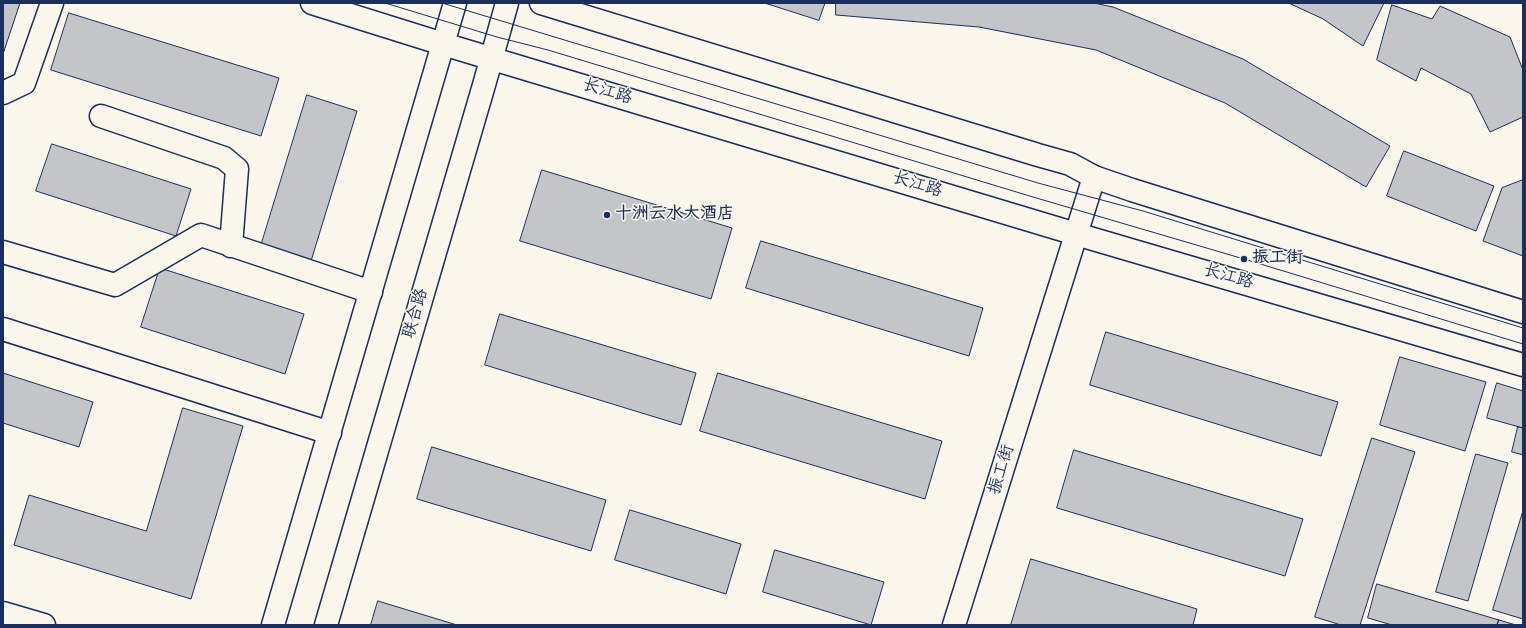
<!DOCTYPE html>
<html>
<head>
<meta charset="utf-8">
<style>
	body { margin:0 }
	#map { position:relative; width:1526px; height:628px; overflow:hidden; background:#fbf7ec; font-family:"Indie Flower",sans-serif }
	canvas { display:block }
	.frame { position:absolute; inset:0; border:4px solid #1b2f5e; pointer-events:none }
</style>
</head>
<body>
<div id="map">
<canvas width="1526" height="628"></canvas>
<div class="frame"></div>
</div>
<script>
const context = document.querySelector('canvas').getContext('2d');
context.lineJoin = 'round';
function fill(path, color) {
  context.fillStyle = color;
  context.fill(path, 'evenodd');
}
function strokePath(path, color, width, dash) {
  context.strokeStyle = color;
  context.lineWidth = width;
  context.lineCap = dash ? 'butt' : 'round';
  context.setLineDash(dash || []);
  context.stroke(path);
}
function drawText(font, color, halo, rows, align = 'center') {
  context.font = font + ' "Indie Flower","LXGW WenKai TC",sans-serif';
  context.lineWidth = 3;
  context.setLineDash([]);
  context.textBaseline = 'middle';
  context.strokeStyle = halo;
  context.fillStyle = color;
  for (const [text, x, y, turn = 0] of rows) {
    context.save();
    context.translate(x, y);
    context.rotate((+turn || 0) * Math.PI / 180);
    context.textAlign = isNaN(turn) ? turn : align;
    if (halo) context.strokeText(text, 0, 0);
    context.fillText(text, 0, 0);
    context.restore();
  }
}
const building = new Path2D(`
	M3,3H20L3,54Z
	M765,3H825L819,20Z
	M836,3H1094L1113,7L1243,59L1390,146L1366,187L1225,103L1096,50L979,27L836,15Z
	M1289,3H1384L1363,46L1323,19Z
	M1392,5L1432,19L1440,6L1510,37L1523,70V117L1490,132L1471,94L1421,68L1416,81L1377,60Z
	M69,13L279,78L261,136L51,70Z
	M307,95L357,111L311,261L261,246Z
	M52,144L191,189L176,236L36,191Z
	M1404,151L1494,186L1476,231L1387,196Z
	M542,170L732,228L711,299L520,241Z
	M1523,180V256L1483,241L1502,188Z
	M761,241L983,308L969,356L746,288Z
	M160,268L304,314L285,374L141,327Z
	M500,314L696,373L681,425L485,365Z
	M1106,332L1338,402L1321,456L1090,385Z
	M1400,357L1486,382L1465,451L1380,425Z
	M3,373L93,402L79,447L3,423Z
	M718,373L942,441L925,499L700,431Z
	M1497,383L1523,391V428L1487,418Z
	M183,408L243,426L191,599L14,545L29,495L146,531Z
	M1518,427L1523,428V455L1512,452Z
	M1372,438L1415,452L1360,625H1341L1315,617Z
	M432,447L606,500L591,551L417,499Z
	M1074,450L1303,519L1285,576L1057,508Z
	M1476,454L1508,463L1468,601L1436,592Z
	M630,510L741,544L726,594L615,560Z
	M1523,511V619L1493,610Z
	M775,550L884,582L871,625L763,592Z
	M1031,559L1197,609L1193,625H1011Z
	M1377,584L1499,620L1497,625H1392L1368,618Z
	M378,601L457,625H371Z
	M1499,620L1516,625H1497Z`);
const minor = new Path2D(`
	M3,93L24,83L52,3
	M101,116L224,158L237,169L231,246
	M3,252L115,285L201,235L371,292
	M3,329L330,433
	M3,613L44,625
	M954,625L1094,177`);
const major = new Path2D(`
	M312,3L443,44L1076,234L1523,365
	M541,3L1038,155L1070,164L1094,177L1132,190L1523,312
	M273,625L455,3
	M326,625L484,85L507,3`);
const tram = new Path2D(`
	M385,3L497,37L548,50L1033,197L1244,259L1523,344
	M442,3L1038,183L1143,211L1523,328`);
const markers = [
	[607,215,4,"#1b2f5e"],
	[1244,259,4,"#1b2f5e"]
];
const streetNames = [
	["长江路",607,93,17],
	["长江路",917,186,17],
	["长江路",1228,278,16],
	["联合路",417,314,-74],
	["振工街",1003,470,-73]
];
const poiNames = [
	["十洲云水大酒店",615,215],
	["振工街",1252,259]
];
fill(building, '#c3c5c9');
strokePath(building, '#1b2f5e', 1);
strokePath(minor, '#1b2f5e', 25);
strokePath(major, '#1b2f5e', 25);
strokePath(minor, '#fbf7ec', 22);
strokePath(major, '#fbf7ec', 22);
strokePath(tram, '#1b2f5e', 1);
for (const [x, y, r, color] of markers) {
  const dot = new Path2D();
  dot.arc(x, y, r, 0, 2 * Math.PI);
  context.fillStyle = color;
  context.fill(dot);
  strokePath(dot, '#fbf7ec', 1.5);
}
drawText('17px', '#1b2f5e', '#fbf7ec', streetNames);
drawText('bold 17px', '#1b2f5e', '#fbf7ec', poiNames, 'left');
</script>
</body>
</html>
